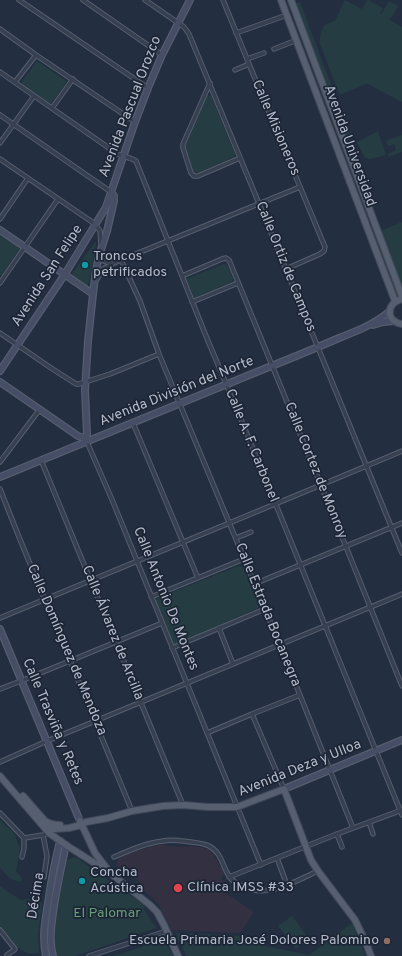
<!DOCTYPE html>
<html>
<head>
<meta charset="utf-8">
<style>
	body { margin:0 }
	canvas { display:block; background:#232e41 }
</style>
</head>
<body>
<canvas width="402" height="956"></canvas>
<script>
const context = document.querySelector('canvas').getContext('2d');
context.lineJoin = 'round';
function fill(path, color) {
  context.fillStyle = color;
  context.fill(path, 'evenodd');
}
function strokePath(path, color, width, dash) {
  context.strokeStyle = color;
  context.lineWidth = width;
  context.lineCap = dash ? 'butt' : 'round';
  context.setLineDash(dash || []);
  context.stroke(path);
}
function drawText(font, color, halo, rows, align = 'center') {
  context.font = font + ' Overpass,sans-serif';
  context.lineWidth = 3.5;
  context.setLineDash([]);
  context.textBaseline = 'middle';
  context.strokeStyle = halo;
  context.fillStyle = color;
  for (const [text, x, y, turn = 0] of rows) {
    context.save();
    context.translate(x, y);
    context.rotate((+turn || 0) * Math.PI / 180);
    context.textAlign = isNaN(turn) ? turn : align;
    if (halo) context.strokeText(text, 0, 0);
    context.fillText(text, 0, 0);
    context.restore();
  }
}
const medical = new Path2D(`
	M162,844L168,846L200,847L207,849L214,855L224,873L221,879L226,882L210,885L225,893L254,912L240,933L172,930L162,913L159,904L143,890L139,881L119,869L116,864L118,861L119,856L122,855Z`);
const green = new Path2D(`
	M345,0L362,9L367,0H368L383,8L380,14L381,15L389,1L398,6L390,20L402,27V102L368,84H366L342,94H340L339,93L320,44C319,38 321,29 325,25C328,23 332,22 335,21Z
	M300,2L376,205L371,209L294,4Z
	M37,61L66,81V83L50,105L20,84Z
	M207,95H209L211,96L235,154L234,157L198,173L193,171L185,148V146Z
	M378,131L386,155L370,159L364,157L357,142Z
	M402,135V152L389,157L388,154L396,150L394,144L388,146L386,141Z
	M402,222V296L378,232Z
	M0,235L19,248V250L2,275H0Z
	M95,242H96V244L88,286L73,275L72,274Z
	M224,264L227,265L233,279L232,282L194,298L186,279Z
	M238,566L243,567L259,605L258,608L174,645L172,642L155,601L158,598Z
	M0,820L14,833L20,848L16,871L22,878L21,882C12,881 5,875 0,867Z
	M74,857L77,858L134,898L143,905L145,911L156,928L76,956H56C49,933 62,888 66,864L67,860Z
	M0,886L5,890L21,900L34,898L41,901L42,904L38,934L39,953L29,954L12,944L0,930Z
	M292,916L309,939L296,949L278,926Z
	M352,923L365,956H186L177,937V933L239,936L250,943L309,955Z
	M160,941L166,943L173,956H113Z`);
const street = new Path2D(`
	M19,0L148,88
	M83,0L162,55
	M145,0L184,27L189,34L267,223L402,553
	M223,0L249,64L325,247L324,251L320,254L286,269
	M0,29L36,55L135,122
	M236,33L287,15
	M274,49L297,40
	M247,59L264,53
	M235,70L249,64
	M0,72L116,153C122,157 130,157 136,161L206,336L255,453L402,815
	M15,82L36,55
	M210,83L183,144V148L191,173L194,176H198L240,158
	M52,108L73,79
	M0,115L111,192
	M0,143L34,96
	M0,159L95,224L100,231L101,244
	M0,219L28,178
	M99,257C103,262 107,263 113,263
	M121,260L140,301L159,354L280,645L353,828
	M182,276L222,259L226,258L229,260L332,512L402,686
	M97,279L103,269L116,262L300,187
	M0,283L58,199
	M192,302L238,283
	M0,333L51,368L76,384H79L110,374L159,354
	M133,423L198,578
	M87,442L113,502L261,865
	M41,460L183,805
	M0,462L40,409
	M0,489L19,537L132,811
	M236,538L251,532
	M254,584L402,523
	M151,597L244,559
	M0,618L321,485L402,451
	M219,628L233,664
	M172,648L265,609
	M0,689L21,681L162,623
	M252,714L284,789
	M207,733L252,714L300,695
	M0,762L47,741L402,594
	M0,813L24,838L43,835L49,833
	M369,822L373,834
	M337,834L342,847
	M43,835L47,856L44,877
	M22,857L24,848V838
	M114,857C130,850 146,843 163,841C172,839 182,841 191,842C197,843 203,843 209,846C221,852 222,865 229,876C231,880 236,883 240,885C267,900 293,882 318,871
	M277,858L287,885
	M229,877L337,834L402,810
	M0,930L15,949L14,950L7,955
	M89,956L167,931`);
const secondary = new Path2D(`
	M0,230L93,294
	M373,325L383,322L394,321
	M0,371L65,274L106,207L135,122L148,88L162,55L190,0
	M0,382L78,436L85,438
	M85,438L87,435L85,390L88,341L93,294L96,270L99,256L107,231L114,201V196L111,192
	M0,477C88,441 176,405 264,369C289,359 314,349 339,338C357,331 375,324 390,311
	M0,629L80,821
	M284,789L402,740
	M46,956C42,938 45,921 48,903C51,882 55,861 60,841
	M53,956C49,942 51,927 53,913C56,890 61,868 66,845`);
const primary = new Path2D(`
	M281,0L395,301
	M291,0L402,296
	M402,299C386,303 385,321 402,324
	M0,776L49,833L66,845L110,873L150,905L157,912L164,925L178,956
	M23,796L45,821C50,824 54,825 60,825
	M80,821L95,853L108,870
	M46,827L53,829L69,828L81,825L86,822L108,818L132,811L163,806L183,805L208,807H237L284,789L311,860L318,871L355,920L366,943L371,956`);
const markers = [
	[85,265,4,"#0f9aa8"],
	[82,881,4,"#0f9aa8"],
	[178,888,5,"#e0444e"],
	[387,941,4,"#8d6e63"]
];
const streetNames = [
	["Avenida Pascual Orozco",131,107,-69],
	["Calle Misioneros",275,128,67],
	["Avenida Universidad",349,146,70],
	["Calle Ortiz de Campos",285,267,68],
	["Avenida San Felipe",48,276,-57],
	["Avenida División del Norte",177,392,-22],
	["Calle A. F. Carbonel",251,446,68],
	["Calle Cortez de Monroy",315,471,68],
	["Calle Antonio De Montes",165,599,68],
	["Calle Estrada Bocanegra",267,615,68],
	["Calle Álvarez de Arcilla",112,633,68],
	["Calle Domínguez de Mendoza",66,650,67],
	["Calle Trasviña y Retes",52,722,67],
	["Avenida Deza y Ulloa",300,769,-22],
	["Décima",37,896,-81]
];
const poiNames = [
	["Troncos",93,257],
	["petrificados",93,273],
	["Concha",90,873],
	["Acústica",90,889],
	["Clínica IMSS #33",187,888],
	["Escuela Primaria José Dolores Palomino",379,941,"right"]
];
const parkNames = [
	["El Palomar",107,914]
];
fill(medical, '#333041');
fill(green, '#253c42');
strokePath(street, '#555e6e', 5.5);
strokePath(secondary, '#555e6e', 8);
strokePath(primary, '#414959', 8);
strokePath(street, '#374050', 3.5);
strokePath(secondary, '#454e64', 5.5);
strokePath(primary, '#555f70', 6);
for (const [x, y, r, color] of markers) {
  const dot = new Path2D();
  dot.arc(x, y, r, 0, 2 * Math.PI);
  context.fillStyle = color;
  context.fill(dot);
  strokePath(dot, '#1c2535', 1.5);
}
drawText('14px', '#b4bbcb', '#1c2535', streetNames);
drawText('14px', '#b4bbcb', '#1c2535', poiNames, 'left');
drawText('14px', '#699e78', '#1c2535', parkNames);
</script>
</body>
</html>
